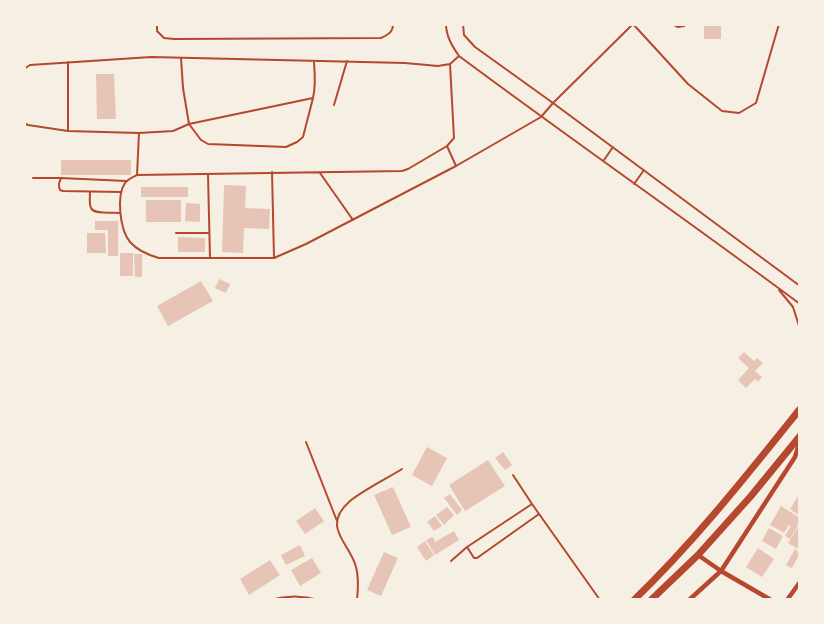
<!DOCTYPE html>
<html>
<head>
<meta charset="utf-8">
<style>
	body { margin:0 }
	#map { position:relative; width:824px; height:624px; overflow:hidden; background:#f6efe4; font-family:"Space Grotesk",sans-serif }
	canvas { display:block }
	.frame { position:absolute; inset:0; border:26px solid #f6efe4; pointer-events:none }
</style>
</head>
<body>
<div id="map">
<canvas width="824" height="624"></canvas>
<div class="frame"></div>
</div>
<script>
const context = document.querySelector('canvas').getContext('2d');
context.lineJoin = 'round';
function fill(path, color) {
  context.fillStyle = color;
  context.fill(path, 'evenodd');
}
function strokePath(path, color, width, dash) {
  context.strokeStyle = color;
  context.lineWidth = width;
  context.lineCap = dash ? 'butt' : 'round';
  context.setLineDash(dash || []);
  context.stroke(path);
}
const building = new Path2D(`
	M704,24H721V39H704Z
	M96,74H114L116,119H97Z
	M61,160H131V175H61Z
	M224,185L246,186L245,208L270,209L269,229L244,228L243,253L222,252Z
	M141,187H188V197H141Z
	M146,200H181V222H146Z
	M186,203L200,204V222L185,221Z
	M95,221H118V256H108V230H95Z
	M87,233H105L106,253H87Z
	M178,237L205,238V252H178Z
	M120,253H133V276H120Z
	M134,254H142V277H135Z
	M219,279L230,284L226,293L215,288Z
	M201,281L213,301L168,326L157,306Z
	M744,352L754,361L757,358L763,363L755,371L762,377L758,382L755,379L746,388L738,380L749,368L738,358Z
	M427,447L447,458L432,486L412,475Z
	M503,452L512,465L505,470L495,458Z
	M488,460L505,486L465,511L449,485Z
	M393,487L411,527L392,535L374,495Z
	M800,493V516L790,509Z
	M450,494L462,510L457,515L444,498Z
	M781,506L800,518V522L790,539L785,536L791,526L789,525L784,533L770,525Z
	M447,507L454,515L444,525L436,515Z
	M315,508L324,521L305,534L296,521Z
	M435,516L442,526L434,531L427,522Z
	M800,524V550L788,543Z
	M769,528L783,536L776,549L762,541Z
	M454,531L459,540L435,555L426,540L433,537L435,542Z
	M425,541L434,555L426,561L417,547Z
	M300,545L305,556L286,565L281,555Z
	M758,548L774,559L762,577L746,567Z
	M795,549L800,553L792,568L786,565Z
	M384,552L398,558L381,596L367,590Z
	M312,558L321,573L300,586L291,570Z
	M270,560L280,575L249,595L240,579Z`);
const service = new Path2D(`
	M157,24V31L164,38L174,39L381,38C388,35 393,32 393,24
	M446,24C446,36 452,46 459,56C572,140 687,220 800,304
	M463,24L464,35L475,47L553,103L800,286
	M633,24L688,84L722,111L739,113L756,103L779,24
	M672,24L678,27L684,26L686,24
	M459,56L450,64L454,138L447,146L408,169L402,171L137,175C133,177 128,179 125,183C116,196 120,230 130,242C138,251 148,255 159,258H274L306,244L456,166L541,117L553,103L633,24
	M181,58L183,88L189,124L201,140L208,144L286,147L297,142L303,137L313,98
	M68,62V131
	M24,69L30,65L151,57L405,63L438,66L450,64
	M334,105L347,61
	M24,123L28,125L68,131L139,133L173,131L189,124L313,98C316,86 315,74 314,62
	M447,146L456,166
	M604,160L613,147
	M272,172L274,257
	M320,173L353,220
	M208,174L210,258
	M137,175L139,133
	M33,178H61
	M634,184L644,170
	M90,192C90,196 89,204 91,208C94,215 114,212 120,213
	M121,192L63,191L60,190C58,185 59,183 61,178L126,181
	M176,233H209
	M779,290L793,307L800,329
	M306,442L337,521
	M513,475L532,504
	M467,547L474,558H477L539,514
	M451,561L467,547L532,504L600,600
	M270,600C287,595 302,595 319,600
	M357,600C358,590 359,577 356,567C350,543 320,527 350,501C364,490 386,479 402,469`);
const minor = new Path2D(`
	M698,555L721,571L771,600
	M689,600L721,571L795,457L800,441
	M787,600L800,582`);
const trunk = new Path2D(`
	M634,600C695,541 747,475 800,409
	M651,600L698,555L751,496L800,436`);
fill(building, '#e6c5b7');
strokePath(service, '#b5482f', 2);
strokePath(minor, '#b5482f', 4.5);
strokePath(trunk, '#b5482f', 7);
</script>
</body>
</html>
